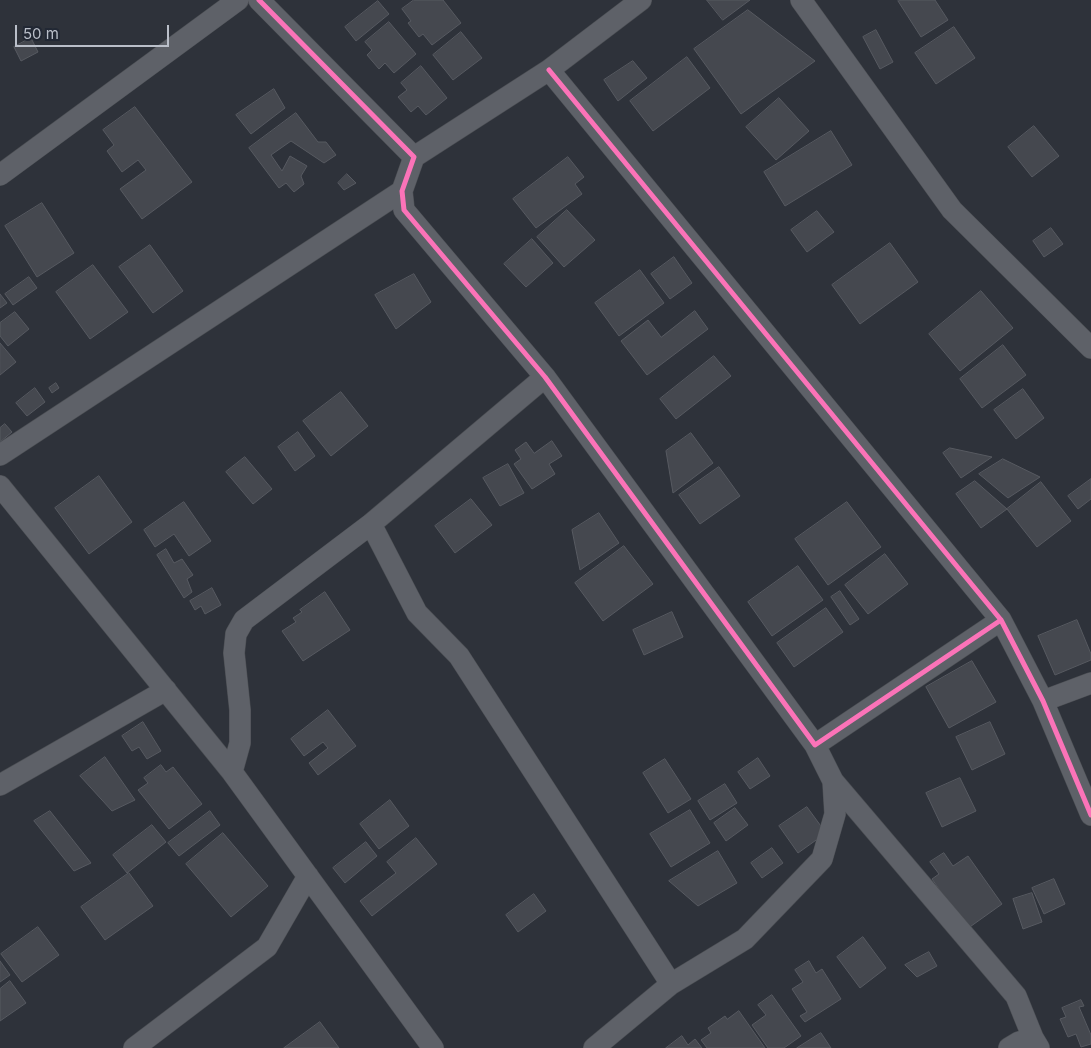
<!DOCTYPE html>
<html>
<head>
<meta charset="utf-8">
<style>
	body { margin:0 }
	#map { position:relative; width:1091px; height:1048px; overflow:hidden; background:#2e323a; font-family:Inter,sans-serif }
	canvas { display:block }
	.scale { position:absolute; left:15px; top:25px; width:154px; height:22px; box-sizing:border-box; border:2px solid #babfc9; border-top:0; padding-left:6px; font-size:15px; line-height:18px; white-space:nowrap; color:#babfc9; -webkit-text-stroke:4px #222834; paint-order:stroke }
</style>
</head>
<body>
<div id="map">
<canvas width="1091" height="1048"></canvas>
<div class="scale">50 m</div>
</div>
<script>
const context = document.querySelector('canvas').getContext('2d');
context.lineJoin = 'round';
function fill(path, color) {
  context.fillStyle = color;
  context.fill(path, 'evenodd');
}
function strokePath(path, color, width, dash) {
  context.strokeStyle = color;
  context.lineWidth = width;
  context.lineCap = dash ? 'butt' : 'round';
  context.setLineDash(dash || []);
  context.stroke(path);
}
const building = new Path2D(`
	M414,0H443L461,23L432,45L423,34L419,37L408,23L411,21L402,9Z
	M707,0H750L723,20Z
	M899,0H935L948,20L921,37L898,1Z
	M378,1L389,14L356,41L345,27Z
	M748,10L815,61L741,114L694,49Z
	M389,22L416,54L394,73L385,63L379,69L367,55L372,50L365,42Z
	M954,27L975,58L936,84L915,53Z
	M876,30L893,62L880,69L863,37Z
	M461,32L482,58L453,80L433,55Z
	M31,38L38,52L21,61L14,47Z
	M687,57L710,88L653,131L630,101Z
	M633,61L647,78L618,101L604,80Z
	M421,66L447,98L426,115L418,106L411,112L398,97L407,90L401,83Z
	M274,89L285,108L251,134L236,115Z
	M779,98L809,131L776,160L746,127Z
	M135,107L192,182L142,219L120,189L146,170L138,160L122,172L107,151L114,145L103,130Z
	M296,113L318,142H326L336,155L324,163L291,141L271,155L282,171L290,156L307,166L301,176L304,184L294,192L286,183L279,188L249,148Z
	M1034,126L1059,156L1032,177L1008,147Z
	M831,131L852,165L785,206L764,172Z
	M568,157L584,177L575,184L582,194L536,228L513,199Z
	M347,174L356,183L344,190L338,183Z
	M42,203L74,253L37,277L5,226Z
	M567,210L595,240L564,267L537,237Z
	M817,211L834,232L807,252L791,230Z
	M1051,228L1063,244L1044,257L1033,241Z
	M532,239L553,263L526,287L504,264Z
	M890,243L918,282L860,324L832,285Z
	M150,245L183,291L153,313L119,267Z
	M674,257L692,283L670,299L651,274Z
	M93,265L128,312L90,339L56,292Z
	M640,270L664,303L619,336L595,303Z
	M414,274L431,302L396,329L375,295Z
	M29,277L37,288L13,305L5,294Z
	M981,291L1013,328L960,371L929,334Z
	M0,294L7,303L0,308Z
	M695,311L708,329L647,375L621,341L648,320L661,337Z
	M15,312L29,329L8,346L0,336V323Z
	M0,343L16,362L0,375Z
	M1003,345L1026,375L982,408L960,379Z
	M714,356L731,376L676,419L660,399Z
	M56,383L59,388L52,393L49,388Z
	M35,388L45,402L27,416L16,403Z
	M1023,389L1044,418L1016,439L994,410Z
	M341,392L368,426L331,456L303,421Z
	M5,424L12,432L0,442V428Z
	M298,432L315,456L295,471L278,447Z
	M691,433L713,463L673,493L666,451Z
	M552,441L562,456L549,464L555,474L532,489L514,464L521,459L515,450L526,442L534,453Z
	M950,448L992,457L961,478L943,453Z
	M245,457L272,489L253,504L226,472Z
	M1003,459L1040,477L1008,498L979,474Z
	M508,464L524,493L500,506L483,478Z
	M719,467L740,496L700,524L679,495Z
	M99,476L132,522L89,554L55,508Z
	M1091,479V499L1078,509L1068,496Z
	M975,481L1007,509L981,528L956,494Z
	M1041,482L1071,521L1037,547L1007,509Z
	M471,499L492,525L455,553L435,526Z
	M184,502L211,541L189,556L174,534L155,547L144,530Z
	M847,502L881,547L828,585L795,539Z
	M599,513L619,543L580,570L572,530Z
	M624,546L653,584L603,621L575,583Z
	M166,549L174,563L182,559L193,575L187,579L192,592L184,598L157,555Z
	M885,554L908,584L868,614L845,585Z
	M798,566L823,600L772,636L748,602Z
	M212,588L221,605L205,614L201,606L195,610L190,601Z
	M840,591L859,619L850,625L831,597Z
	M325,592L350,630L303,661L282,631L296,622L293,618L302,612L300,610Z
	M826,608L843,632L794,667L777,643Z
	M672,612L683,637L644,655L633,630Z
	M1077,620L1091,654V660L1055,675L1038,636Z
	M972,661L996,702L949,728L926,687Z
	M328,710L356,746L318,775L309,763L328,748L323,742L304,756L291,739Z
	M143,722L161,751L147,759L139,747L132,751L122,736Z
	M990,722L1005,754L972,770L956,737Z
	M105,757L135,800L112,811L80,776Z
	M758,758L770,776L750,789L738,772Z
	M665,759L691,799L668,813L643,773Z
	M161,765L166,772L173,767L202,804L169,829L138,790L148,783L144,778Z
	M960,778L976,811L942,827L926,793Z
	M725,784L737,803L710,820L698,801Z
	M390,800L409,826L379,849L360,824Z
	M807,807L826,833L798,853L779,826Z
	M735,808L748,825L726,841L714,823Z
	M690,810L710,843L671,867L650,834Z
	M50,811L91,863L74,871L34,821Z
	M210,811L220,825L179,856L168,843Z
	M152,825L166,842L127,873L113,855Z
	M223,833L268,886L231,917L186,864Z
	M416,838L437,864L372,916L360,901L396,873L387,862Z
	M366,842L377,856L345,883L333,868Z
	M772,848L783,863L762,878L751,863Z
	M718,851L737,883L698,906L669,881Z
	M944,853L953,866L968,856L1002,904L967,929L932,879L939,874L930,862Z
	M129,873L153,906L105,940L81,907Z
	M1054,879L1065,904L1044,914L1032,888Z
	M1032,893L1042,922L1023,929L1013,899Z
	M534,894L546,911L518,932L506,915Z
	M38,927L59,955L22,982L1,954Z
	M863,937L886,968L860,988L837,957Z
	M929,952L937,966L917,977L905,965Z
	M0,961L10,975L0,982Z
	M809,961L816,973L822,969L841,999L805,1022L800,1016L807,1012L792,989L803,982L795,970Z
	M10,981L26,1003L0,1021V989Z
	M772,995L801,1036L784,1048H768L752,1025L766,1015L758,1005Z
	M1081,1000L1084,1006L1079,1007L1091,1035V1044L1081,1047L1076,1034L1068,1037L1060,1019L1066,1017L1062,1008Z
	M739,1011L765,1048H707L701,1040L711,1033L708,1028L725,1016L727,1019Z
	M320,1022L339,1048H284Z
	M821,1033L831,1048H797Z
	M682,1036L688,1045L695,1039L702,1048H666Z`);
const minor = new Path2D(`
	M259,0L414,157L402,191L404,210L545,377L815,745L1001,620
	M801,0L952,210L1091,348
	M549,70L1001,620L1043,701L1091,815
	M414,157L549,70L641,0
	M0,175L238,0
	M0,455L402,191
	M0,486L232,772L433,1048
	M371,524L417,613L459,656L671,984
	M1043,701L1091,683
	M232,772L240,743V710L234,653L236,634L244,620L371,524L545,377
	M833,781L1016,996L1033,1038L1039,1048
	M0,785L166,690
	M134,1048L267,947L308,876
	M594,1048L671,984L745,939L822,859L835,814L833,781L815,745
	M1009,1048L1019,1042L1033,1038`);
const cycleway = new Path2D(`
	M259,0L414,157L402,191L404,210L545,377L815,745L1001,620
	M549,70L1001,620L1043,701L1091,815`);
fill(building, '#45484f');
strokePath(building, '#575a61', 1);
strokePath(minor, '#4a4d52', 22);
strokePath(minor, '#5e6168', 21);
strokePath(cycleway, '#fb73b8', 5);
</script>
</body>
</html>
